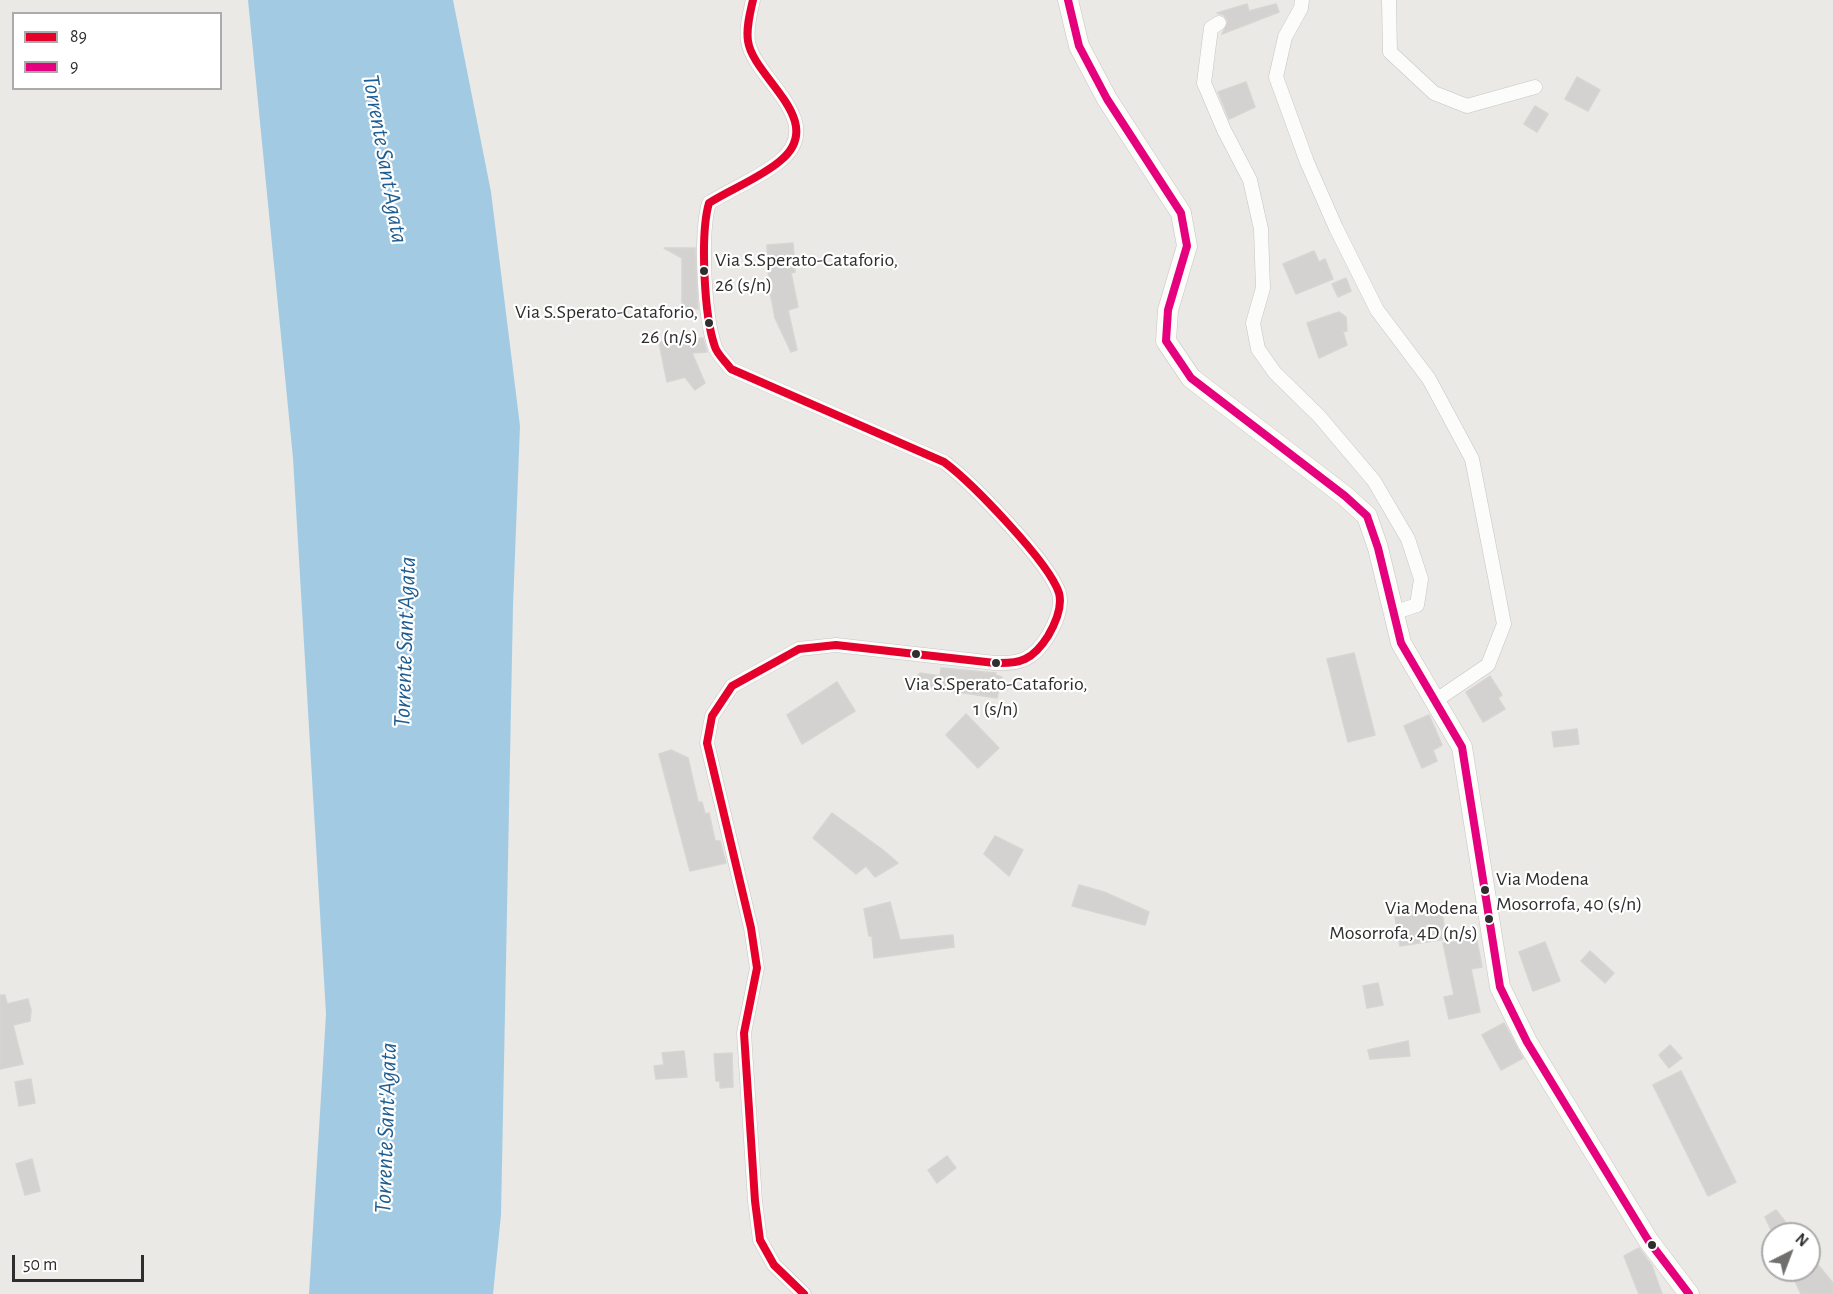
<!DOCTYPE html>
<html>
<head>
<meta charset="utf-8">
<style>
	body { margin:0 }
	#map { position:relative; width:1833px; height:1294px; overflow:hidden; background:#eae9e5; font-family:"Alegreya Sans",sans-serif }
	canvas { display:block }
	.legend { position:absolute; left:12px; top:12px; width:210px; height:78px; box-sizing:border-box; background:#fff; border:2px solid #ababab; margin:0; padding:8px 10px; list-style:none; font-size:18px; color:#2e2e2e }
	.legend li { display:flex; align-items:center; gap:12px; height:30px }
	.legend b { width:30px; border:2px solid #ababab }
	.north { position:absolute; left:1761px; top:1222px; width:60px; height:60px; box-sizing:border-box; background:#fff; border:2px solid #ababab; border-radius:50%; rotate:42deg; font-size:16px; font-weight:700; line-height:24px; text-align:center; color:#2e2e2e }
	.north::after { content:''; display:block; margin:auto; width:21px; height:27px; background:#706f6e; clip-path:polygon(50% 0,100% 100%,50% 72%,0 100%) }
	.scale { position:absolute; left:12px; top:1255px; width:132px; height:27px; box-sizing:border-box; border:3px solid #2e2e2e; border-top:0; padding-left:8px; font-size:18px; line-height:21px; white-space:nowrap; color:#2e2e2e; -webkit-text-stroke:4px #fff; paint-order:stroke }
</style>
</head>
<body>
<div id="map">
<canvas width="1833" height="1294"></canvas>
<ul class="legend">
<li><b style="height:8px;background:#e4002b"></b>89</li>
<li><b style="height:8px;background:#e5007d"></b>9</li>
</ul>
<div class="north">N</div>
<div class="scale">50 m</div>
</div>
<script>
const context = document.querySelector('canvas').getContext('2d');
context.lineJoin = 'round';
function fill(path, color) {
  context.fillStyle = color;
  context.fill(path, 'evenodd');
}
function strokePath(path, color, width, dash) {
  context.strokeStyle = color;
  context.lineWidth = width;
  context.lineCap = dash ? 'butt' : 'round';
  context.setLineDash(dash || []);
  context.stroke(path);
}
function drawText(font, color, halo, rows, align = 'center') {
  context.font = font + ' "Alegreya Sans",sans-serif';
  context.lineWidth = 4.5;
  context.setLineDash([]);
  context.textBaseline = 'middle';
  context.strokeStyle = halo;
  context.fillStyle = color;
  for (const [text, x, y, turn = 0] of rows) {
    context.save();
    context.translate(x, y);
    context.rotate((+turn || 0) * Math.PI / 180);
    context.textAlign = isNaN(turn) ? turn : align;
    if (halo) context.strokeText(text, 0, 0);
    context.fillText(text, 0, 0);
    context.restore();
  }
}
const water = new Path2D(`
	M248,0H453L491,192L520,426L513,606L501,1215L493,1294H309L326,1014L293,458Z`);
const building = new Path2D(`
	M1247,4L1249,11L1276,4L1279,12L1222,34L1228,22L1224,15L1217,13Z
	M1577,77L1600,90L1588,111L1565,99Z
	M1246,82L1255,107L1229,119L1218,92Z
	M1535,106L1548,114L1537,132L1524,124Z
	M793,243L795,272L791,273L798,307L788,310L797,350L791,352L775,318L769,286L767,245Z
	M664,248H695L698,309H682V258Z
	M1314,251L1319,262L1325,259L1333,279L1296,294L1283,264Z
	M1346,278L1351,291L1338,297L1332,284Z
	M1339,312L1346,317L1347,331L1343,332L1347,345L1319,358L1307,323Z
	M703,338L707,352L692,353L705,383L695,390L685,377L667,382L659,342Z
	M1354,653L1375,735L1348,742L1327,659Z
	M941,668L996,673L995,675L1002,677L997,698L910,685L920,673L940,676Z
	M1490,676L1502,695L1498,698L1505,709L1483,722L1466,692Z
	M837,682L855,711L802,744L787,715Z
	M966,714L999,748L978,768L946,735Z
	M1429,715L1442,745L1433,750L1437,761L1422,768L1404,726Z
	M1577,729L1579,744L1554,747L1552,732Z
	M671,750L688,758L698,802H702L705,814L709,813L715,841H720L726,863L690,871L659,754Z
	M832,813L883,850L898,863L875,877L866,866L856,874L813,838Z
	M995,836L1023,850L1009,876L984,854Z
	M1079,885L1104,892L1149,912L1145,925L1072,906Z
	M890,902L900,940L953,935L954,947L874,958L872,936H869L864,909Z
	M1441,905L1446,939L1400,946L1395,917L1419,913L1415,908Z
	M1476,936L1482,967L1471,969L1480,1012L1449,1019L1444,997L1454,995L1443,943Z
	M1545,942L1560,981L1533,991L1519,952Z
	M1590,951L1614,973L1605,983L1581,961Z
	M1378,983L1383,1005L1367,1008L1363,986Z
	M0,995H5L7,1004L28,999L31,1010L30,1021L13,1025L23,1064L0,1069Z
	M1504,1023L1523,1058L1501,1070L1482,1035Z
	M1408,1041L1410,1056L1370,1059L1368,1050Z
	M1670,1045L1682,1058L1669,1068L1659,1055Z
	M684,1051L687,1077L656,1079L654,1066L664,1065L662,1053Z
	M732,1053L733,1087L720,1088V1081H716L714,1054Z
	M1681,1071L1736,1182L1708,1196L1653,1085Z
	M31,1079L35,1103L19,1106L15,1082Z
	M947,1156L956,1168L937,1183L928,1170Z
	M32,1159L40,1191L25,1195L16,1164Z
	M1776,1210L1795,1234H1773L1765,1217Z
	M1639,1248L1652,1266L1662,1294H1639L1624,1256Z
	M1809,1254L1833,1283V1294H1801L1790,1270H1809Z`);
const street = new Path2D(`
	M753,0C750,13 746,28 748,41C753,78 829,121 780,161C760,178 731,189 709,203C700,234 704,316 715,347C717,354 726,362 731,369L944,462C971,482 1049,562 1059,593C1063,608 1055,624 1048,636C1033,660 1020,664 995,663L836,645L799,649L732,686L712,716L707,743L751,928L757,968L744,1033L755,1201L760,1240L774,1265L804,1294
	M1302,0L1301,8L1285,37L1276,77L1307,162L1336,228L1377,310L1429,379L1472,459L1496,582L1504,624L1488,665L1435,701
	M1389,0L1390,52L1434,93L1467,106L1535,87
	M1219,23L1211,28L1204,83L1224,130L1250,180L1261,229L1263,288L1253,323L1258,349L1275,373L1319,416L1374,481L1408,539L1421,579L1417,605L1393,613`);
const secondary = new Path2D(`
	M1068,0L1079,46L1107,99L1181,213L1187,246L1168,310L1166,341L1191,378L1345,496L1367,516L1378,548L1401,643L1462,747L1500,987L1527,1042L1648,1240L1689,1294`);
const bus1 = new Path2D(`
	M753,0C750,13 746,28 748,41C753,78 829,121 780,161C760,178 731,189 709,203C700,234 704,316 715,347C717,354 726,362 731,369L944,462C971,482 1049,562 1059,593C1063,608 1055,624 1048,636C1033,660 1020,664 995,663L836,645L799,649L732,686L712,716L707,743L751,928L757,968L744,1033L755,1201L760,1240L774,1265L804,1294`);
const bus2 = new Path2D(`
	M1068,0L1079,46L1107,99L1181,213L1187,246L1168,310L1166,341L1191,378L1345,496L1367,516L1378,548L1401,643L1462,747L1500,987L1527,1042L1648,1240L1689,1294`);
const markers = [
	[704,271,5,"#2e2e2e"],
	[709,323,5,"#2e2e2e"],
	[916,654,5,"#2e2e2e"],
	[996,663,5,"#2e2e2e"],
	[1485,890,5,"#2e2e2e"],
	[1489,919,5,"#2e2e2e"],
	[1652,1245,5,"#2e2e2e"]
];
const busNames = [
	["Via S.Sperato-Cataforio,",715,260],
	["26 (s/n)",715,285],
	["Via S.Sperato-Cataforio,",698,312,"right"],
	["26 (n/s)",698,337,"right"],
	["Via S.Sperato-Cataforio,",996,684,"center"],
	["1 (s/n)",996,709,"center"],
	["Via Modena",1496,879],
	["Mosorrofa, 40 (s/n)",1496,904],
	["Via Modena",1478,908,"right"],
	["Mosorrofa, 4D (n/s)",1478,933,"right"]
];
const waterNames = [
	["Torrente Sant'Agata",385,159,80],
	["Torrente Sant'Agata",405,642,-88],
	["Torrente Sant'Agata",386,1128,-88]
];
fill(water, '#a2cbe3');
fill(building, '#d3d2d0');
strokePath(building, '#d6d5d1', 1.5);
strokePath(street, '#c5c5c5', 15);
strokePath(secondary, '#c5c5c5', 21);
strokePath(street, '#fcfcfb', 14);
strokePath(secondary, '#fcfcfb', 20);
strokePath(bus1, '#e4002b', 8);
strokePath(bus2, '#e5007d', 8);
for (const [x, y, r, color] of markers) {
  const dot = new Path2D();
  dot.arc(x, y, r, 0, 2 * Math.PI);
  context.fillStyle = color;
  context.fill(dot);
  strokePath(dot, '#fff', 2);
}
drawText('20px', '#2e2e2e', '#fff', busNames, 'left');
drawText('italic 24px', '#1e5d91', '#fff', waterNames);
</script>
</body>
</html>
